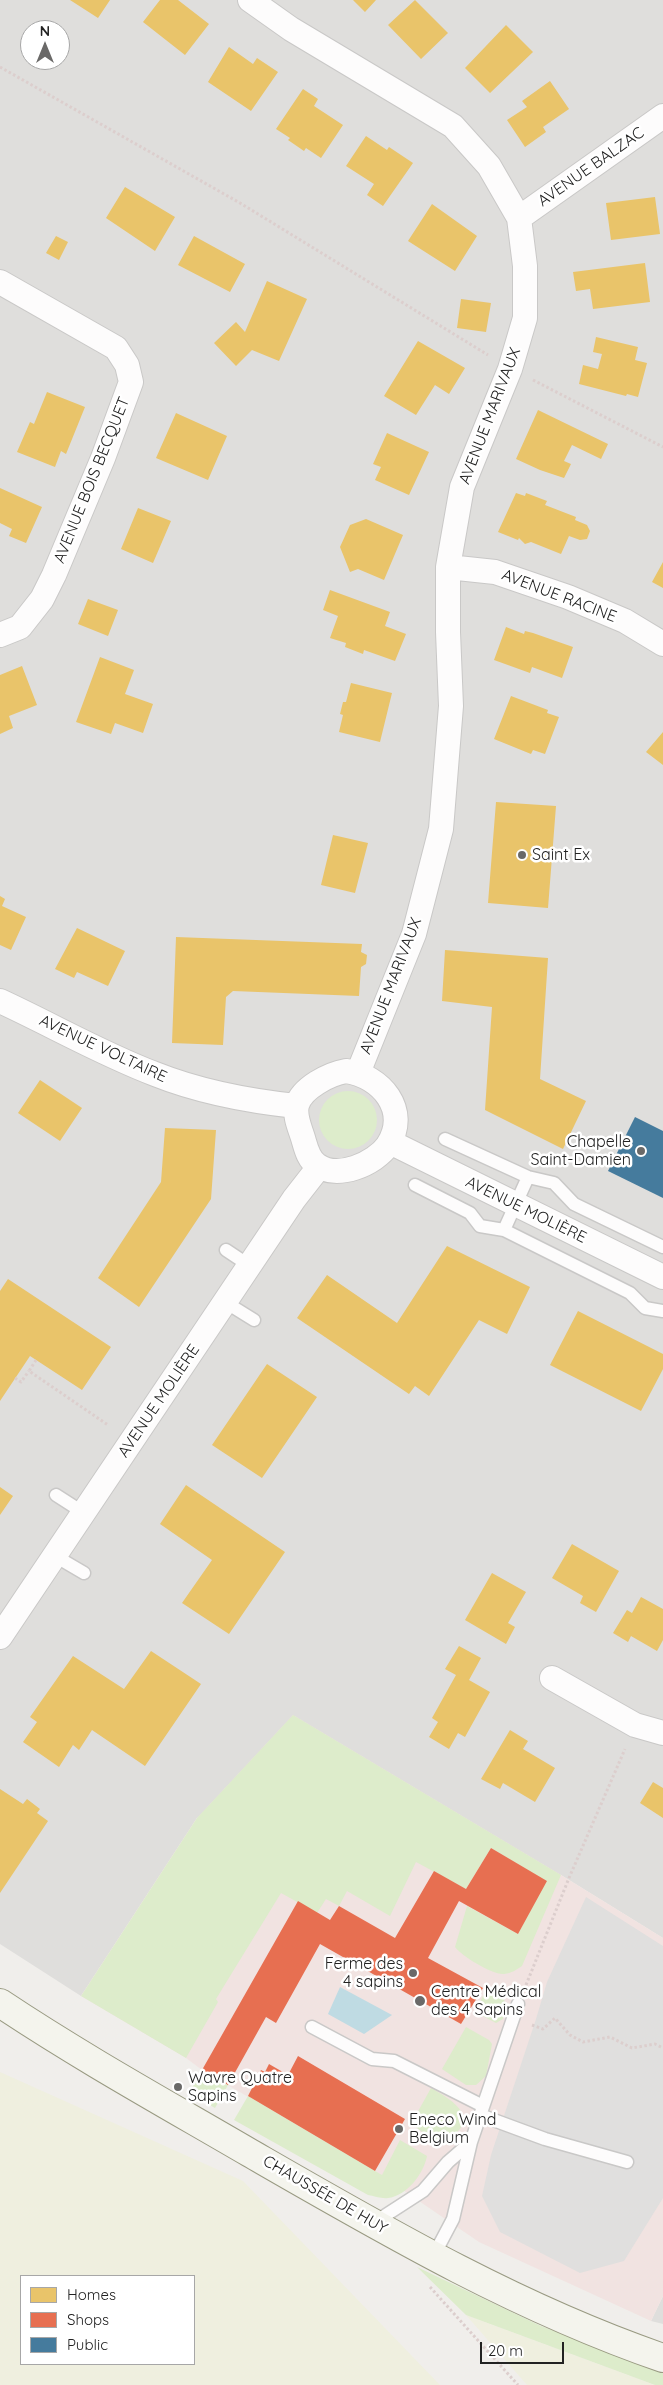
<!DOCTYPE html>
<html>
<head>
<meta charset="utf-8">
<style>
	body { margin:0 }
	#map { position:relative; width:663px; height:2385px; overflow:hidden; background:#f0eeeb; font-family:Quicksand,sans-serif }
	canvas { display:block }
	.legend { position:absolute; left:20px; top:2275px; width:175px; height:90px; box-sizing:border-box; background:#fff; border:1px solid #a7a7a7; margin:0; padding:6px 9px; list-style:none; font-size:15px; color:#222 }
	.legend li { display:flex; align-items:center; gap:10px; height:25px }
	.legend b { width:25px; border:1px solid #a7a7a7 }
	.north { position:absolute; left:20px; top:20px; width:50px; height:50px; box-sizing:border-box; background:#fff; border:1px solid #a7a7a7; border-radius:50%; rotate:0deg; font-size:14px; font-weight:700; line-height:20px; text-align:center; color:#222 }
	.north::after { content:''; display:block; margin:auto; width:18px; height:22px; background:#6a6968; clip-path:polygon(50% 0,100% 100%,50% 72%,0 100%) }
	.scale { position:absolute; left:480px; top:2342px; width:84px; height:22px; box-sizing:border-box; border:2px solid #222; border-top:0; padding-left:6px; font-size:15px; line-height:18px; white-space:nowrap; color:#222; -webkit-text-stroke:4px #fff; paint-order:stroke }
</style>
</head>
<body>
<div id="map">
<canvas width="663" height="2385"></canvas>
<ul class="legend">
<li><b style="height:14px;background:#e9c46a"></b>Homes</li>
<li><b style="height:14px;background:#e76f51"></b>Shops</li>
<li><b style="height:14px;background:#457b9d"></b>Public</li>
</ul>
<div class="north">N</div>
<div class="scale">20 m</div>
</div>
<script>
const context = document.querySelector('canvas').getContext('2d');
context.lineJoin = 'round';
function fill(path, color) {
  context.fillStyle = color;
  context.fill(path, 'evenodd');
}
function strokePath(path, color, width, dash) {
  context.strokeStyle = color;
  context.lineWidth = width;
  context.lineCap = dash ? 'butt' : 'round';
  context.setLineDash(dash || []);
  context.stroke(path);
}
function drawText(font, color, halo, rows, align = 'center') {
  context.font = font + ' Quicksand,sans-serif';
  context.lineWidth = 5;
  context.setLineDash([]);
  context.textBaseline = 'middle';
  context.strokeStyle = halo;
  context.fillStyle = color;
  for (const [text, x, y, turn = 0] of rows) {
    context.save();
    context.translate(x, y);
    context.rotate((+turn || 0) * Math.PI / 180);
    context.textAlign = isNaN(turn) ? turn : align;
    if (halo) context.strokeText(text, 0, 0);
    context.fillText(text, 0, 0);
    context.restore();
  }
}
const residential = new Path2D(`
	M0,0H663V1938L561,1875L197,1818L81,1996L0,1944ZM30,30H60V60H30Z
	M663,2296V2324L651,2321Z`);
const commercial = new Path2D(`
	M293,1715L561,1875L663,1938V2296L651,2321L479,2242L375,2171L202,2070L186,2058L81,1996L197,1818Z`);
const farmland = new Path2D(`
	M0,2072L243,2181L440,2385H0ZM21,2276H194V2364H21Z
	M466,2315L655,2385H527Z`);
const grass = new Path2D(`
	M319 1120a29 29 0 1 1 58 0a29 29 0 1 1-58 0Z
	M293,1715L561,1875L522,1966C516,1970 512,1973 504,1974C492,1975 462,1956 455,1947L467,1906L518,1934L546,1881L491,1848L466,1889L416,1862L390,1916L347,1891L339,1906L326,1899L317,1913L281,1893L216,1999L218,2002L186,2058L81,1996L197,1818Z
	M487,1988L501,1996L506,2003L503,2019L496,2023L475,2012Z
	M466,2027L489,2040L492,2044L486,2076L476,2085H466L442,2069Z
	M202,2070L228,2085L215,2108L189,2093Z
	M431,2088C445,2096 479,2114 456,2133C452,2137 445,2141 438,2140C429,2138 419,2129 411,2124Z
	M248,2096L382,2175L400,2140L427,2156C424,2173 407,2196 388,2198C382,2199 374,2196 368,2195L234,2120Z
	M417,2267L541,2326L663,2372V2385H655L466,2315Z`);
const parking = new Path2D(`
	M586,1897L663,1946V2198L624,2261L580,2273L500,2232L482,2196L491,2155L536,2019L547,1982Z`);
const water = new Path2D(`
	M340,1987L392,2015L364,2034L328,2014Z`);
const homes = new Path2D(`
	M70,0H110L98,18Z
	M160,0H178L209,24L185,55L143,22Z
	M353,0H376L365,12Z
	M415,0L448,33L421,59L388,25Z
	M506,25L533,52L490,93L465,68Z
	M229,47L253,64L257,58L278,72L251,111L208,82Z
	M550,81L569,109L543,127L546,132L525,147L507,120L527,107L522,101Z
	M303,89L318,99L314,106L343,125L321,158L306,148L304,151L288,140L290,138L276,129Z
	M366,136L387,150L389,147L413,163L383,206L367,195L374,184L346,166Z
	M125,187L175,217L155,251L106,218Z
	M655,197L660,234L611,240L606,203Z
	M432,204L477,236L455,271L408,241Z
	M56,236L68,242L59,260L46,253Z
	M194,236L245,264L230,292L178,265Z
	M645,263L650,302L593,309L590,289L576,291L573,272Z
	M267,281L307,299L279,361L252,350L236,366L214,343L236,322L245,332Z
	M461,299L491,303L486,332L457,328Z
	M596,337L638,347L635,360L647,363L638,397L627,394L626,396L579,384L583,365L598,369L602,354L593,352Z
	M418,341L465,368L449,394L435,385L416,415L384,396Z
	M47,392L85,407L66,454L61,451L55,467L17,452L30,422L34,424Z
	M538,410L608,444L601,459L572,445L564,461L571,464L564,478L540,470L516,459Z
	M176,413L227,436L208,480L156,458Z
	M387,433L429,452L409,495L375,480L381,467L373,464Z
	M0,488L42,507L26,543L9,536L12,529L0,523Z
	M516,493L525,496L526,493L547,501L545,505L576,517L575,520L587,525L590,531L587,539L580,540L569,536L561,554L531,542L525,544L519,538L518,540L498,532Z
	M138,508L171,521L153,563L121,549Z
	M366,519L403,535L384,580L358,569L350,572L340,547L350,525Z
	M663,562V588L652,582Z
	M330,590L390,612L385,626L406,634L395,661L364,650L363,654L345,647L346,643L330,638L338,616L323,610Z
	M88,599L118,610L108,636L78,624Z
	M506,627L524,634L525,631L533,633L573,647L562,678L532,667L530,673L494,660Z
	M100,657L134,670L125,694L153,704L143,733L115,723L111,734L76,722Z
	M22,666L37,705L9,716L13,728L0,734V675Z
	M351,683L392,693L380,742L339,732L343,715L340,714L343,702H346Z
	M511,696L548,710L547,713L559,717L545,754L533,750L531,754L494,739Z
	M663,732V765L646,752Z
	M496,802L556,806L548,908L488,903Z
	M333,835L368,843L355,893L321,885Z
	M0,896L5,899L2,906L26,917L11,950L0,945Z
	M77,928L125,951L108,986L77,972L74,978L55,969Z
	M176,937L362,944L361,952L367,955L366,964L361,967L359,996L233,991L226,997L223,1045L172,1043Z
	M445,950L548,958L540,1079L586,1101L563,1149L485,1110L492,1007L442,1001Z
	M40,1080L82,1108L60,1141L18,1113Z
	M165,1128L216,1130L211,1199L139,1307L98,1278L161,1182Z
	M447,1246L530,1287L507,1334L479,1320L429,1396L415,1386L409,1394L297,1318L327,1275L397,1323Z
	M8,1279L111,1347L82,1390L30,1356L0,1401V1291Z
	M578,1311L663,1354V1369L641,1411L550,1365Z
	M267,1364L317,1397L262,1478L212,1445Z
	M186,1485L285,1552L229,1634L182,1603L212,1560L160,1524Z
	M0,1487L13,1496L0,1515Z
	M572,1544L619,1571L596,1612L580,1603L583,1596L552,1578Z
	M492,1573L526,1592L508,1623L515,1627L506,1644L465,1620Z
	M641,1597L663,1609V1640L657,1651L631,1636L628,1642L613,1633L627,1610L632,1613Z
	M459,1646L481,1658L469,1680L490,1692L465,1737L458,1733L449,1749L429,1737L438,1722L432,1718L456,1675L445,1669Z
	M151,1651L201,1684L145,1766L92,1730L79,1750L73,1745L59,1767L23,1742L37,1722L30,1717L73,1656L124,1689Z
	M510,1730L528,1741L523,1749L555,1768L535,1802L503,1783L500,1789L481,1779Z
	M653,1782L663,1788V1818L640,1803Z
	M0,1789L23,1804L27,1799L40,1809L37,1813L48,1821L0,1893Z`);
const shops = new Path2D(`
	M491,1848L547,1881L518,1934L459,1901L428,1958L483,1988L461,2024L320,1944L276,2023L266,2017L228,2085L202,2070L298,1901L330,1920L339,1906L395,1938L434,1871L466,1889Z
	M298,2056L405,2119L375,2171L248,2096L261,2070L265,2072L269,2064L288,2075Z`);
const public = new Path2D(`
	M635,1117L663,1131V1198L608,1171Z`);
const path = new Path2D(`
	M0,67L240,203L488,355
	M533,380L663,447
	M36,1360L29,1371L108,1425
	M15,1378L21,1382L29,1371
	M526,1985L569,1878L625,1749
	M532,2025L543,2029L555,2018L570,2035L583,2042L610,2037L632,2048L655,2044L663,2048
	M430,2287L518,2385`);
const lane = new Path2D(`
	M445,1139L528,1177L554,1183L574,1204L663,1247
	M415,1185L470,1213L480,1226L504,1230L630,1293L645,1308L663,1311
	M504,1230L528,1177
	M226,1250L250,1266
	M225,1302L254,1320
	M56,1495L84,1513
	M55,1556L84,1573
	M312,2027L372,2059L394,2061L483,2106
	M480,2115L545,2139L627,2162
	M372,2224L423,2191L448,2162L471,2142
	M434,2255L453,2219L471,2142L518,2004`);
const street = new Path2D(`
	M250,0L291,29L453,126L489,166L519,218L525,266V318L510,369L462,487L448,567V632L451,706L441,829L414,934L358,1073
	M519,218L663,116
	M0,282L116,348L127,365L131,382L103,458L54,575L42,599L20,627L0,635
	M448,567L495,572L568,597L625,621L663,644
	M0,1001C52,1025 102,1054 155,1074C200,1092 249,1101 296,1106
	M346,1071C381,1076 410,1110 388,1145C375,1164 337,1180 317,1165C308,1159 306,1148 303,1138C300,1128 294,1116 297,1105C302,1088 329,1074 346,1071Z
	M390,1142L663,1277
	M0,1637L294,1199L319,1167
	M552,1678L635,1725L663,1733`);
const secondary = new Path2D(`
	M0,2003C81,2057 166,2104 250,2153C382,2229 517,2308 663,2358`);
const markers = [
	[522,855,5,"#6a6968"],
	[641,1151,5,"#6a6968"],
	[413,1973,5,"#6a6968"],
	[420,2001,6,"#6a6968"],
	[178,2087,5,"#6a6968"],
	[399,2129,5,"#6a6968"]
];
const streetNames = [
	["AVENUE BALZAC",591,167,-35],
	["AVENUE MARIVAUX",490,416,-69],
	["AVENUE BOIS BECQUET",92,480,-68],
	["AVENUE RACINE",559,596,21],
	["AVENUE MARIVAUX",391,986,-69],
	["AVENUE VOLTAIRE",103,1049,25],
	["AVENUE MOLIÈRE",526,1210,26],
	["AVENUE MOLIÈRE",159,1401,-56],
	["CHAUSSÉE DE HUY",325,2195,30]
];
const poiNames = [
	["Saint Ex",532,855],
	["Chapelle",631,1142,"right"],
	["Saint-Damien",631,1160,"right"],
	["Ferme des",403,1964,"right"],
	["4 sapins",403,1982,"right"],
	["Centre Médical",431,1992],
	["des 4 Sapins",431,2010],
	["Wavre Quatre",188,2078],
	["Sapins",188,2096],
	["Eneco Wind",409,2120],
	["Belgium",409,2138]
];
fill(residential, '#dfdedc');
fill(commercial, '#f1e3e1');
fill(farmland, '#efefdf');
fill(grass, '#ddeccb');
fill(parking, '#e0dfde');
fill(water, '#bfdbe3');
fill(homes, '#e9c46a');
fill(shops, '#e76f51');
fill(public, '#457b9d');
strokePath(lane, '#c9c8c7', 15);
strokePath(street, '#c9c8c7', 26);
strokePath(secondary, '#999a82', 30);
strokePath(path, '#dccecd', 3, [2.5, 2.5]);
strokePath(lane, '#fdfcfc', 12);
strokePath(street, '#fdfcfc', 24);
strokePath(secondary, '#f4f4ed', 28);
for (const [x, y, r, color] of markers) {
  const dot = new Path2D();
  dot.arc(x, y, r, 0, 2 * Math.PI);
  context.fillStyle = color;
  context.fill(dot);
  strokePath(dot, '#fff', 2);
}
drawText('16px', '#222', '#fff', streetNames);
drawText('16px', '#222', '#fff', poiNames, 'left');
</script>
</body>
</html>
